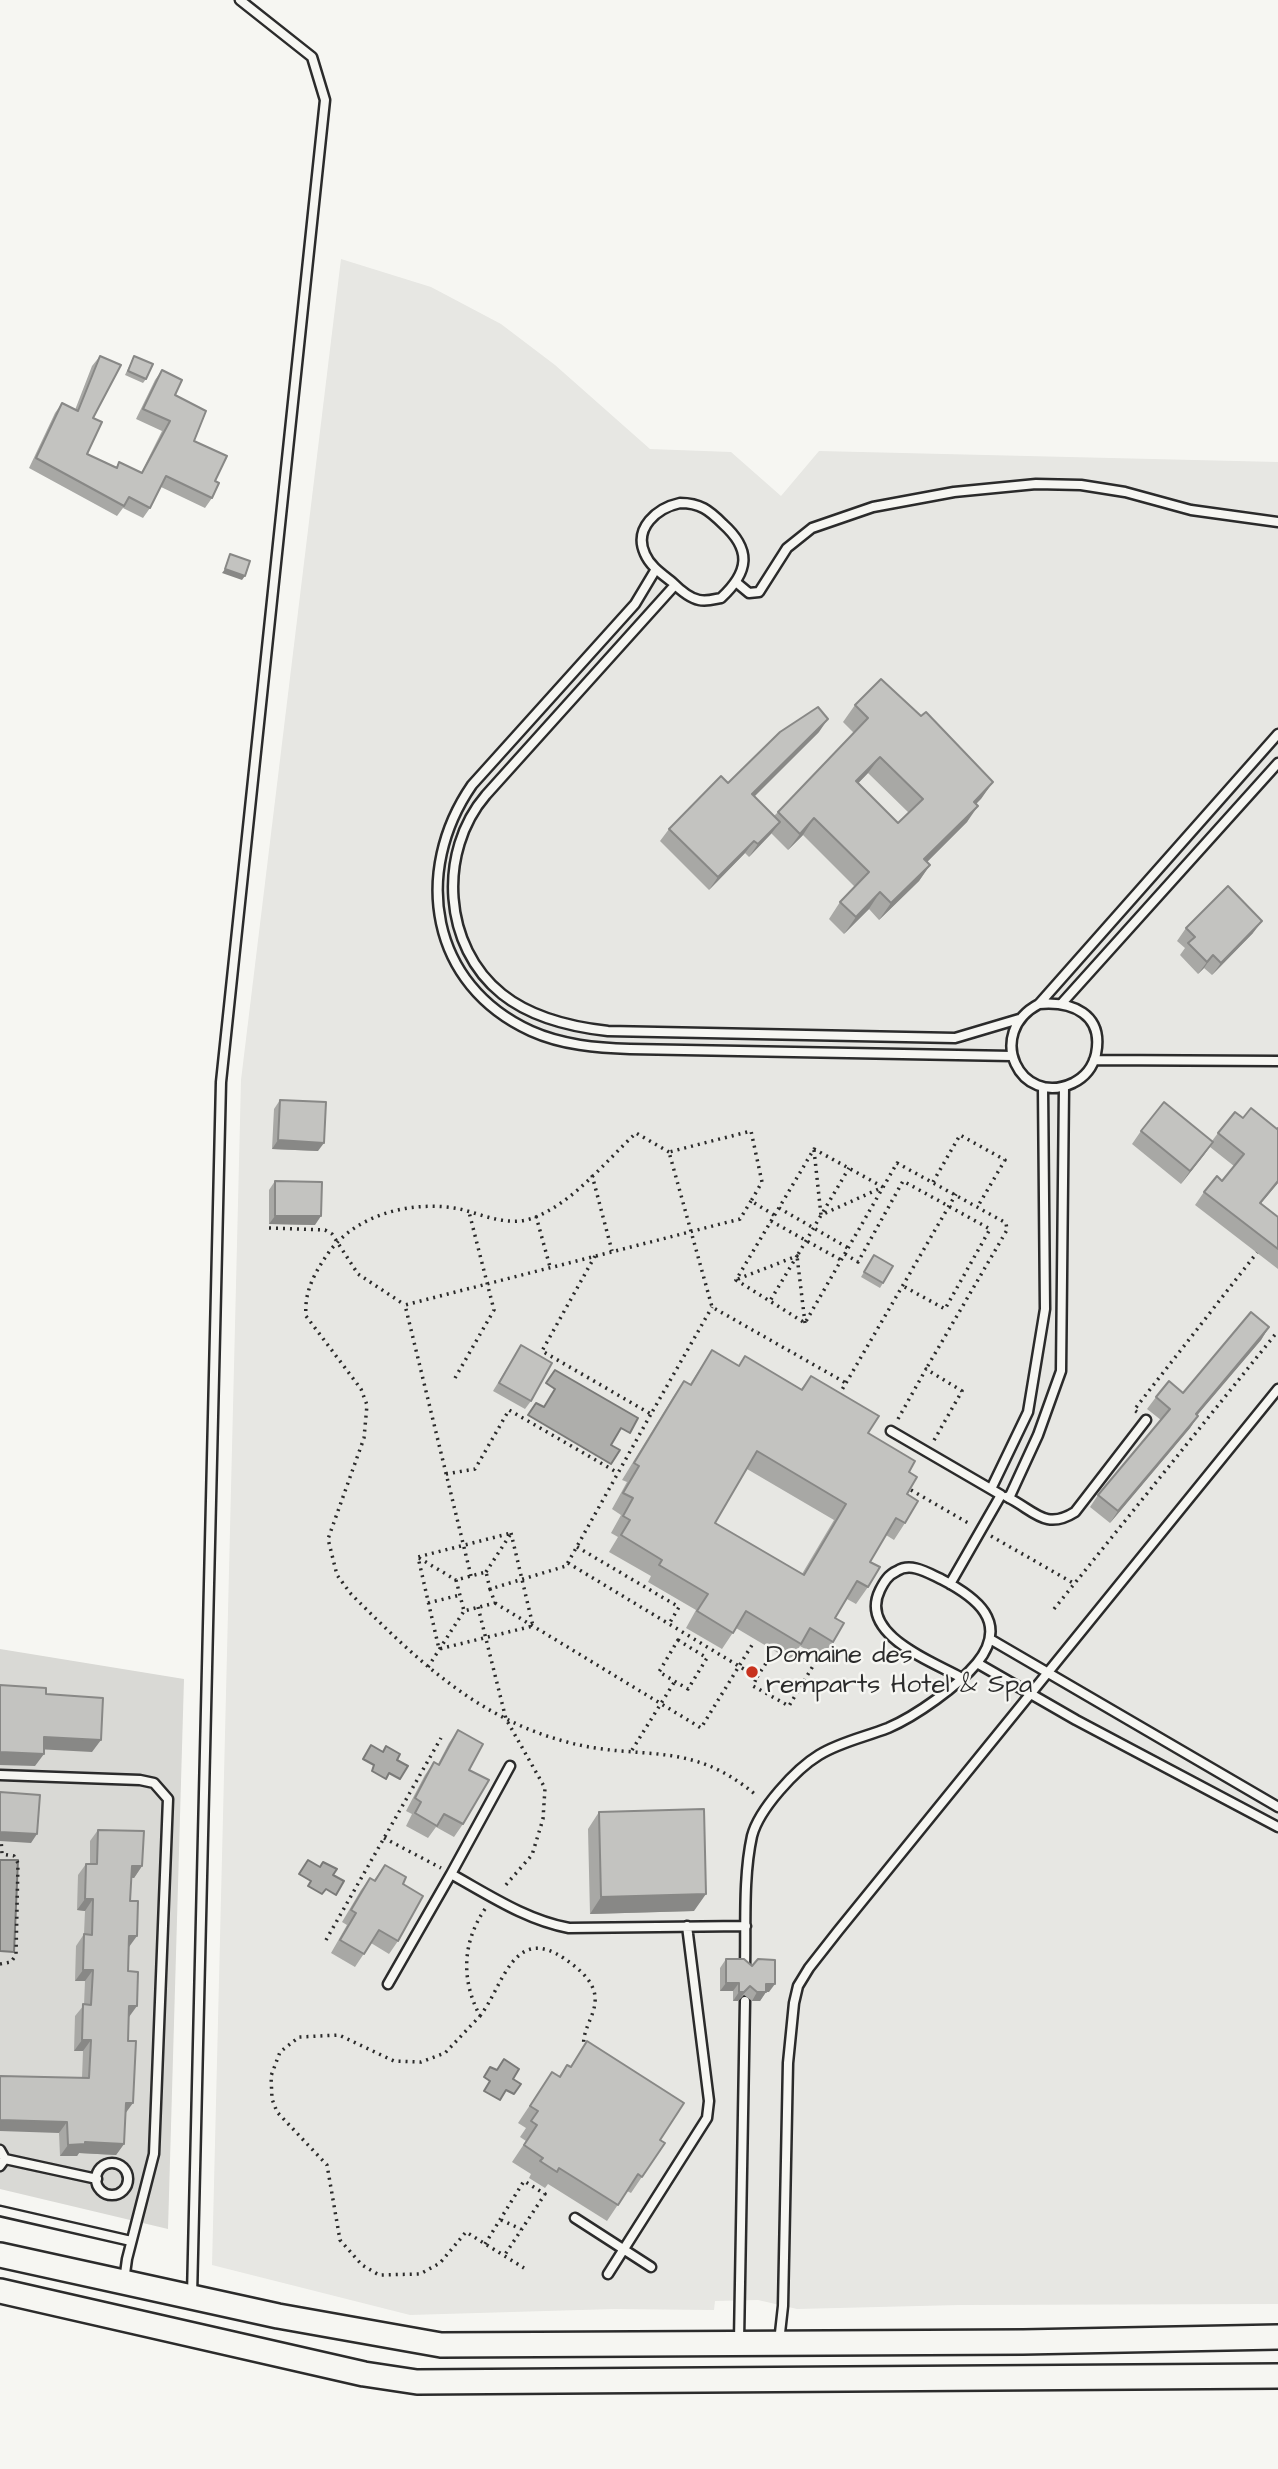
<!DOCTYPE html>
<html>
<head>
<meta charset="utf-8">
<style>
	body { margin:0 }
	canvas { display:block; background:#f6f6f2 }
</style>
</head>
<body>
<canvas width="1278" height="2469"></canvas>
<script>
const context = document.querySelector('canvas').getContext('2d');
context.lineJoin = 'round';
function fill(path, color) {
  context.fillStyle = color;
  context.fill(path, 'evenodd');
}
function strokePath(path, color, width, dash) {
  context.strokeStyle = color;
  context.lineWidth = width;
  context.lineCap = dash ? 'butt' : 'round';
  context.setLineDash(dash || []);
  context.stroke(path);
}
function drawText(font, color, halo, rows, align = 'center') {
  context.font = font + ' "Architects Daughter",sans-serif';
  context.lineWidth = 5;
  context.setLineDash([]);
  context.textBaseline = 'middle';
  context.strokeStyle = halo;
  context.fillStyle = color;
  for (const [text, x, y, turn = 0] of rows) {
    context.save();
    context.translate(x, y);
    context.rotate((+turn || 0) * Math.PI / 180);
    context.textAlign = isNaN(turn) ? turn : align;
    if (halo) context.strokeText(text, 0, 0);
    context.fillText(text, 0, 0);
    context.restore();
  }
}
const built = new Path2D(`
	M341,259L431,287L501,324L555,365L650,449L731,452L781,496L819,451L1278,462V2304L960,2305L797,2309L758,2300L715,2301L714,2310L614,2309L410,2315L212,2265L241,1080Z`);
const green = new Path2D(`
	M0,1649L184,1679L168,2229L0,2189Z`);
const water = new Path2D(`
	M555,1370L638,1418L630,1433L621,1428L611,1445L620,1450L611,1464L528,1415L536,1403L544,1407L555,1389L546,1383Z
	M371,1745L383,1752L386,1746L400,1754L397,1760L408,1766L400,1779L389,1773L386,1779L372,1771L374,1765L363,1759Z
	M0,1860H18L14,1952L0,1951Z
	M308,1860L320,1867L323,1862L337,1869L333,1875L344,1881L336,1895L326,1889L322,1894L308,1886L311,1881L299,1874Z
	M504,2059L519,2069L513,2079L521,2084L514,2094L506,2090L500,2100L484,2091L490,2081L484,2077L490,2067L497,2070Z`);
const path = new Path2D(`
	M814,1150L821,1215L881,1188
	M669,1152L636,1133C605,1162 573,1203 533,1218C508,1227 484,1215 460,1209C414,1200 358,1213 329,1252C315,1272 304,1291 306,1316L361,1389L367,1405L364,1438L328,1539L337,1575L351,1594C415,1658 476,1718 567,1742C640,1762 690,1738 757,1796
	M592,1175L612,1251
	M933,1182L960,1135L1005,1160L978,1206
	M883,1187L814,1149L736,1280L805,1323L897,1163L1006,1223L1007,1230L926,1369
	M779,1208L848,1248
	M774,1215L751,1201L762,1182L751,1131L669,1152L712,1307L846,1383
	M536,1216L550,1267
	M771,1221L841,1260
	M269,1228L325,1230L332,1234L358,1274L405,1305
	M845,1254L858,1262L903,1181L990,1229L945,1309L903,1286
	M595,1256L542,1351L651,1414L712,1307
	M738,1279L797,1256L770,1301
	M805,1323L797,1256L849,1168
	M455,1378L494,1310L469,1212
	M839,1395L956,1194
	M1137,1412L1134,1410L1259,1250
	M898,1419L926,1369L962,1391L933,1442
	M446,1474L475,1469L509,1410L618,1473
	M911,1490L970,1524
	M511,1533L533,1626L439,1649L418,1557Z
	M991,1536L1075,1584
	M577,1547L679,1607L669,1624
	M419,1558L456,1580
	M568,1563L757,1677L753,1686L789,1706L816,1661
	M486,1572L510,1535
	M471,1576L405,1305L740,1219L751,1201
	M490,1589L495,1603L464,1611L456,1580L486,1572L490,1589L566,1566L651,1414
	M428,1603L460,1595
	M495,1603L701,1728L752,1645
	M478,1607L506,1719L545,1788L543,1819L532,1855L504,1887
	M1054,1609L1278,1331
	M678,1640L707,1658L688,1689L659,1672Z
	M428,1667L464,1611
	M757,1677L770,1657
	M632,1750L675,1681
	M384,1838L441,1868
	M485,1909C462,1943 461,1980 480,2016L445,2053L421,2062L394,2061L339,2035L299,2037L280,2052L271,2076L272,2099L277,2112L327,2165L340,2240L362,2265L379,2275L420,2274L440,2263L466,2232L524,2268
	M326,1940L441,1738
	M0,1964L11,1962L16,1955L18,1863L14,1856L2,1854L1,1838
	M480,2016C503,1987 513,1923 565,1959C578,1968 593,1980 595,1996C597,2015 581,2029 584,2048
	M501,2220L521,2229
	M485,2244L524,2181L545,2194L504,2256`);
const lane = new Path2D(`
	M680,503C700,503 709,510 723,524C752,550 749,572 721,598C715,599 707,602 699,600C689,598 679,589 672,582C662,574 650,566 645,554C633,528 657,508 680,503Z
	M656,569L635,604L472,785C412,872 430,985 531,1031C562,1045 597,1048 630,1049L1012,1056
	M737,583L749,593L759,592L787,548L812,528L873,507L954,492L1036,484L1081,485L1125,492L1191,510L1278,522
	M675,585L486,795C437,852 443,947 502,994C532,1018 571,1027 608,1031L955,1038L1019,1019
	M1063,1002L1278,763
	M1039,1004C1072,1001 1104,1014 1096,1054C1093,1067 1085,1077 1073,1083C1020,1108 984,1033 1039,1004L1278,734
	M1094,1060L1278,1061
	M891,1431L1001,1495L950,1584
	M991,1489L1028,1412L1045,1309L1043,1087
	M1007,1497C1034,1510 1045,1531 1075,1512L1146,1420
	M1009,1498L1038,1435L1061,1371L1064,1087
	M990,1639L1278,1807
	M977,1663L1076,1720L1278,1827
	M510,1766L451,1874C489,1895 526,1920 569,1928L746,1926
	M0,1775L140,1780L154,1783L168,1799L154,2154L127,2259L124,2281
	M745,1968C746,1925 743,1877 752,1836C759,1809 796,1769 819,1755C840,1742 865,1737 888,1728C916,1716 958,1686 977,1663C1010,1622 976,1597 941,1579C928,1573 911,1562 897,1571C888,1575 884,1582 880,1590C858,1634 931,1661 960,1677
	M388,1984L451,1874
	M0,2150L5,2159L0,2166
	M5,2159L97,2179
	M96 2179a16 16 0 1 1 32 0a16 16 0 1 1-32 0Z
	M0,2211L131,2241
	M575,2218L651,2267
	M608,2274L707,2118L709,2101L687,1926
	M192,2295L221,1082L325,100L312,57L240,0
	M739,2340L745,2001
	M779,2342L783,2306L788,2063L794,2003L798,1986L809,1968L838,1931L1278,1389`);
const secondary = new Path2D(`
	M0,2255L278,2316L441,2345L1023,2342L1278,2337
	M0,2291L364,2374L417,2382L1278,2376`);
const wall = new Path2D(`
	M100,356L93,418L87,454L116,467L119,462L141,473L162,431L136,419L155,380L162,370L175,395L194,441L215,481L212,498L205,508L161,487L150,508L143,518L123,508L117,516L29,468L55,413L62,403L75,410L92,366Z
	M134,356L146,379L143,383L125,375Z
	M855,705L993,782L976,804L967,822L927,862L930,865L919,881L879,920L869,909L844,934L829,919L840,902L855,887L803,835L788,850L771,833L749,857L745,853L709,890L660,841L669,829L728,783L819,732L754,796L774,816L778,812L854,733L843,722ZM868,773L909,813L898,823L858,783Z
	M1186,928L1253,933L1212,975L1204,968L1198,974L1180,955L1185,948L1177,941Z
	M280,1100L318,1151L272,1149L274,1109Z
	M1243,1118L1277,1129L1278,1128V1183L1261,1203L1278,1217V1269L1195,1205L1204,1192L1222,1181L1234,1166L1210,1147L1181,1184L1132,1144L1141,1131L1212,1141L1218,1133Z
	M275,1181L315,1225L269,1224V1190Z
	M871,1260L883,1283L880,1288L861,1277Z
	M1269,1327L1261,1340L1197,1415L1198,1416L1190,1428L1110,1523L1090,1507L1098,1495L1161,1420L1147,1409L1156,1397L1183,1393Z
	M521,1345L531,1401L525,1409L493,1391Z
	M712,1350L739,1366L745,1356L801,1389L811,1376L909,1472L905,1523L894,1540L886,1535L870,1562L868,1587L856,1604L847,1599L835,1618L833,1642L821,1658L800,1646L790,1660L736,1628L722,1649L686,1628L696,1610L648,1582L651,1576L609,1552L618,1537L611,1533L621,1515L612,1509L627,1482L622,1480L673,1397L684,1381L690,1384ZM747,1469L834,1520L802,1574L715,1523Z
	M458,1730L469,1770L463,1824L454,1837L436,1827L428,1838L406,1826L412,1814L406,1811L425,1775L434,1762L438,1764L449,1743Z
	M599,1812L694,1911L590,1914L588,1829Z
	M98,1830L142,1866L134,1878L131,1877L128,1971L129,2017L124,2144L116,2155L79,2153L77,2156H60L59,2133L82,2078L83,2051H74L75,2016L84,2005L85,1981H75L76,1946L84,1934L85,1911L77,1910L78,1875L86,1864H90V1841Z
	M385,1865L403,1884L398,1941L389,1954L371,1943L355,1967L331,1953L347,1925L342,1922L361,1890L370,1878L374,1880Z
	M726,1959L769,1992H766L760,2001H752L744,1995L738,2001H733V1991H720V1968Z
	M587,2041L660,2140L665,2143L631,2193L627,2191L607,2221L548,2184L545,2188L529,2178L531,2174L512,2162L526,2141L520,2137L526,2128L518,2123L552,2072L559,2076L567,2065L570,2067Z`);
const shadedWall = new Path2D(`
	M225,569L245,576L242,580L222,573Z
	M828,719L819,732L744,807L752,794Z
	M880,757L868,773L844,798L856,781Z
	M993,782L981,799L962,818L974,802Z
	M978,806L967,822L913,876L924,859Z
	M814,818L803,835L788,850L800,834Z
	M780,822L771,834L749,857L758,844Z
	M754,841L745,853L709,890L718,877Z
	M930,865L919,881L879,920L891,903Z
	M880,892L869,909L844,934L856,917Z
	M1262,921L1253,933L1212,975L1221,963Z
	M1213,955L1204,968L1198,974L1207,962Z
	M278,1140L324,1143L318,1151L272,1149Z
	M1213,1142L1204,1155L1181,1184L1190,1171Z
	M1278,1181V1183L1251,1215L1260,1203Z
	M275,1216H321L315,1225L269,1224Z
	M1269,1327L1261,1340L1188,1426L1196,1414Z
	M1198,1416L1190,1428L1110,1523L1118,1511Z
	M44,1737L101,1740L92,1752L36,1749Z
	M0,1752L44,1754L35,1766L0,1765Z
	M0,1832L37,1834L31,1843L0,1841Z
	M132,1866H142L134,1878L124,1877Z
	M706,1894L694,1911L590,1914L601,1897Z
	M85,1899H93L85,1911L77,1910Z
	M129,1936H137L129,1947Z
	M83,1970H93L85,1981H75Z
	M726,1983H739L733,1991H720Z
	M766,1984H775L769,1992H766L760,2001H752L757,1992Z
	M750,1986L738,2001H733L739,1992Z
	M129,2006H137L129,2017Z
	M82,2040H91L83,2051H74Z
	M126,2103H133L125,2114Z
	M0,2120L67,2122L59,2133L0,2131Z
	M85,2142L124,2144L116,2155L79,2153L77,2156H60L68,2145Z`);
const building = new Path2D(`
	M100,356L121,365L93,418L102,422L87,454L117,468L119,462L142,473L170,421L143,409L162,370L182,380L175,395L206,411L194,441L227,456L215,481L219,483L212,498L166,476L150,508L129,497L124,506L36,458L62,403L78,411Z
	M134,356L153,364L146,379L128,371Z
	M230,554L250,561L245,576L225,569Z
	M881,679L921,716L926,712L993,782L974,802L978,806L924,859L930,865L891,903L880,892L856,917L840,902L869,872L814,818L800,834L778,812L868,718L855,705ZM880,757L923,799L898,823L856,781Z
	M818,707L828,719L752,794L780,822L758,844L754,841L718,877L669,829L721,776L728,783L780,732Z
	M1228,886L1262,921L1221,963L1213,955L1207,962L1188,943L1195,937L1186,928Z
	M280,1100L326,1102L324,1143L278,1140Z
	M1164,1102L1213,1142L1190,1171L1141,1131Z
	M1251,1108L1277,1129L1278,1128V1181L1260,1203L1278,1217V1249L1204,1192L1217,1176L1222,1181L1244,1154L1218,1133L1235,1112L1243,1118Z
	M275,1181L322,1182L321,1216H275Z
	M874,1255L893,1266L883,1283L864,1272Z
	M1251,1312L1269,1327L1196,1414L1198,1416L1118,1511L1098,1495L1170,1409L1156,1397L1169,1381L1183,1393Z
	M521,1345L552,1363L531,1401L499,1383Z
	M712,1350L739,1366L745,1356L802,1390L811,1376L879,1416L868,1433L915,1461L909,1472L917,1477L907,1494L918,1501L905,1523L896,1518L870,1562L880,1567L868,1587L857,1581L835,1618L844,1623L833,1642L810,1628L801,1644L746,1611L733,1633L697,1611L708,1594L659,1565L662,1560L621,1535L630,1520L623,1516L633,1498L623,1493L639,1466L634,1463L684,1381L691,1385ZM757,1451L846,1504L804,1575L715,1523Z
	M0,1685L46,1688V1694L103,1698L101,1740L44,1737V1754L0,1752Z
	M458,1730L483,1744L469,1770L489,1780L463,1824L444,1814L437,1826L415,1813L421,1802L415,1798L434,1762L439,1765Z
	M0,1792L40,1795L37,1834L0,1832Z
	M704,1809L706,1894L601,1897L599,1812Z
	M98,1830L144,1831L142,1866H132L130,1901H138L137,1936H129L128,1971L138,1972L137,2006H129L128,2041H136L133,2103H126L124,2144L85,2142V2144L68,2145L67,2122L0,2120V2076L89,2078L91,2040H82L83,2004L91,2005L93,1970H83L84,1934L92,1935L93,1899H85L86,1864H97Z
	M385,1865L406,1877L403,1884L423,1896L398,1941L379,1930L364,1954L340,1940L356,1913L351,1910L370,1878L375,1881Z
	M726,1959H744L752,1966L758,1959L775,1960V1984H766V1992H757L750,1986L744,1992H739V1983H726Z
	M587,2041L684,2103L660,2140L665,2143L642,2177L638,2174L618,2205L559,2168L557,2172L540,2161L543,2158L524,2145L537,2125L531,2121L538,2111L530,2106L552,2072L560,2077L567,2065L571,2067Z`);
const markers = [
	[752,1672,7,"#c8321e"]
];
const poiNames = [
	["Domaine des",766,1657],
	["remparts Hotel & Spa",766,1687]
];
fill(built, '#e7e7e3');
fill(green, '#d9d9d5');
fill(water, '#aeaeab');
strokePath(water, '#7a7a78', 2);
strokePath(lane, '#2b2b2b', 13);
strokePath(secondary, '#2b2b2b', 28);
strokePath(path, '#2b2b2b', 3.5, [2, 5]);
strokePath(lane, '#f6f6f2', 8);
strokePath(secondary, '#f6f6f2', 23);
fill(wall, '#a8a8a5');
fill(shadedWall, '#888886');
fill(building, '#c3c3c0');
strokePath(building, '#888886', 2);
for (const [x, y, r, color] of markers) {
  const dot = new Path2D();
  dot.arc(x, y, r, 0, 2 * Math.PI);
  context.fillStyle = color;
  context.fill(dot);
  strokePath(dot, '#f6f6f2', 2.5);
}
drawText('26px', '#2b2b2b', '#f6f6f2', poiNames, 'left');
</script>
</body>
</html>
